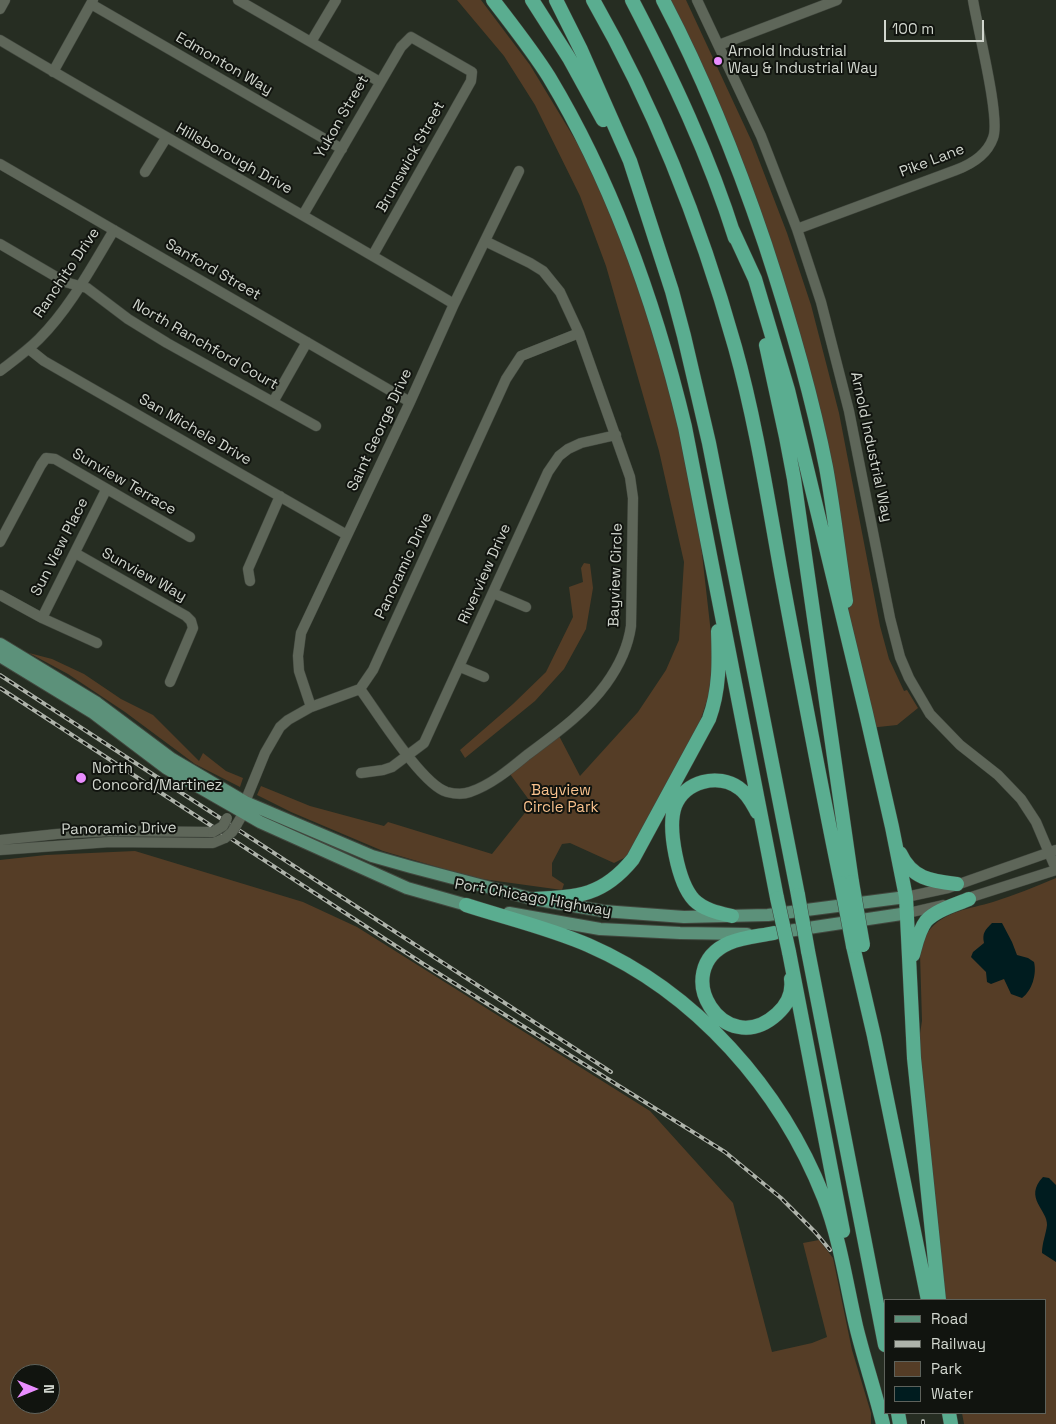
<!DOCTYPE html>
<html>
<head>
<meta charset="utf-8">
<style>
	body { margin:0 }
	#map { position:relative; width:1056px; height:1424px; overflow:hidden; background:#262d22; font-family:"Space Grotesk",sans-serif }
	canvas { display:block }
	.legend { position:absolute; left:884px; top:1299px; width:162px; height:115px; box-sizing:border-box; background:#11140f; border:1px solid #5e625b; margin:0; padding:6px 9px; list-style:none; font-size:15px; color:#d1d6ce }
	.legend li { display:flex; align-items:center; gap:10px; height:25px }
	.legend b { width:25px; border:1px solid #5e625b }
	.north { position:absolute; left:10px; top:1364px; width:50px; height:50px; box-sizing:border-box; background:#11140f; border:1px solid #5e625b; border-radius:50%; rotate:90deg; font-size:14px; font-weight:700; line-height:20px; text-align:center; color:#d1d6ce }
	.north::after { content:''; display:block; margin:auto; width:18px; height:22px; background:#e98dfe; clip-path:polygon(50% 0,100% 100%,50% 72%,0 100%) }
	.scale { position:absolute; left:884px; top:20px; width:100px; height:22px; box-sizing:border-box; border:2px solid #d1d6ce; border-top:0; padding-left:6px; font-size:15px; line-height:18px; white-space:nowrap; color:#d1d6ce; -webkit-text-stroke:4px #11140f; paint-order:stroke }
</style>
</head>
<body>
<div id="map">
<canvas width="1056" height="1424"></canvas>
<ul class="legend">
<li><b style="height:6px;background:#5c917a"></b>Road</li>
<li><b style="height:6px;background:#aeb3aa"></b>Railway</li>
<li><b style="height:14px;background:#553d26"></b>Park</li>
<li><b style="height:14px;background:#001c1f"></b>Water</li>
</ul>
<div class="north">N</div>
<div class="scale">100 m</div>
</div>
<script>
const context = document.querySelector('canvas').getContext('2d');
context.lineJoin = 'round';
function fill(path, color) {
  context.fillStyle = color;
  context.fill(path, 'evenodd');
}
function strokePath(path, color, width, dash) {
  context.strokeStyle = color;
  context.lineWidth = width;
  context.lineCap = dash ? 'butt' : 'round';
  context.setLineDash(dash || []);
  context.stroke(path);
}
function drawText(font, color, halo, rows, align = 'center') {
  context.font = font + ' "Space Grotesk",sans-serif';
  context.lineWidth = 4;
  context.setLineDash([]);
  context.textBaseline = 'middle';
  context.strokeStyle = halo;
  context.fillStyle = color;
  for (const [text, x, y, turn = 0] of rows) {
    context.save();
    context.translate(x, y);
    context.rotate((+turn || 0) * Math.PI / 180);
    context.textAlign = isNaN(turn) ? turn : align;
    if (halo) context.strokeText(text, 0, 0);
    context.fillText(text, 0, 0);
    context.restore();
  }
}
const green = new Path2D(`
	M457,0H481L530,65L579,146L616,224L649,313L680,434L701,545L714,660L709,695L698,727L628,854L624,858L614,863L570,843L562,844L552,863V876L564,884L562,890L475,878L383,851L291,812L257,795L261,786L310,806L384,826L388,822L492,854L532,804L507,770L557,732L580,776L638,712L666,670L679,640L684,562L659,451L606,266L580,196L535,105L504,56Z
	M663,0H686L752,142L787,233L811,305L839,413L880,626L889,659L904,691L907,690L918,708L897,725L869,728L840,562L835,520L771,264Z
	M584,563L590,564L593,588L586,629L564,669L535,701L465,758L460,750L513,704L546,672L573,617L569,587L583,582L581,568Z
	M29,653L52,659L84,674L121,699L153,715L199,761L203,753L226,771L243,778L240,787L195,764L125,712L68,674Z
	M135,851L303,902L357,927L650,1111L733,1203L772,1352L812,1343L827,1337L803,1243L819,1240L833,1258L852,1350L871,1413V1424H0V860L46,855ZM20,1374H50V1404H20Z
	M1056,878V1424H964L962,1413H1045V1300H943L919,1040L922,1021L920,954L926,932H928C943,911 970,909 993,902C1015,895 1035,887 1056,878Z`);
const water = new Path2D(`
	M992,923H1002L1012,942L1017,955L1028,958L1034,962C1037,974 1032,991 1022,998L1011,994L1004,979L991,984L987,982L986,972L971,957L973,952L984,943C982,933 985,930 992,923Z
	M1043,1177L1049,1178L1056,1185V1262L1042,1253C1042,1243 1046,1234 1047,1225C1048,1210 1023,1198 1043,1177Z`);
const minor = new Path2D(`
	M238,0L380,82
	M697,0L761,136L797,229L821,302L849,411L890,618L900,657L909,678L930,714L960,745L998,775L1021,799L1036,822L1056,869
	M91,4L342,149
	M0,9L5,0
	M0,40C151,130 304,214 454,304
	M311,42L336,0
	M719,45L837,0
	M53,72L93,0
	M0,164L410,402
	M145,172L166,138
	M303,215L401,47L411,37L472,72L471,81L373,255
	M797,229L956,170C972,164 987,155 993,138C1001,119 977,26 973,0
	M0,244L65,282L87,288L128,319L167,343L316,426
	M29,349L44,361L347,535
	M0,371C13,361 27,351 39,339C70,308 91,268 114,230
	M273,402L307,342
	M0,542L41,465L46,458L55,459L190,537
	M75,553L186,616L191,621L193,628L170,682
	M250,581L248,569L280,496
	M493,593L526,607
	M0,595L42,618L97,643
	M42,618L106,490
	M460,667L484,677
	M360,689C377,712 422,785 447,792C455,794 462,795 470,792C491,785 510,769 527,755C555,734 585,713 606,684C619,666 628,648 631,626L633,498L630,477L579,333L560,292L543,271L530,263L485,241
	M311,707L299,671L298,656L301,633L410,402L454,304L519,171
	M361,773L383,770L392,767L424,743L548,472L559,456L568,449L581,443L616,435
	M237,824L244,812L245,802L265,753L280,727L288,720L311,707L360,689L373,670L506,379L521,356L579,333
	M0,840L57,834L110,831L213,832
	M0,850L110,842L205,843H213L225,838
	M906,897L948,888L1056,850
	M962,900L1056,870
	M908,913L943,905`);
const major = new Path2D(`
	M0,644L97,703L172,759L245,802L372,856L411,867L533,899L603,911L684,917L768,915L906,897
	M0,656L92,712L166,768L260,822L407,888L474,907
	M509,913L600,929L680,933L747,934
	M775,933L908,913`);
const highway = new Path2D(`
	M493,0C512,25 532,50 549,77C614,185 656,306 685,427L777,898
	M532,0L569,58L603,120
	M556,0L581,50L630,161L672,291L684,336L709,443L798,895
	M593,0C655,108 701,226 735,347C756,422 768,501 782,578C801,680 820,782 841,883
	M632,0C672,77 709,155 735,238
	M663,0C704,78 737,161 765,244C789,317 811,391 826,467C834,511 839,556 846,601
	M732,229L755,279L788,390L866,713L892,827L906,897L914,1058L939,1300
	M766,345L786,437L794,479L852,882
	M900,853C912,879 931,881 957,884
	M533,899C578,897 603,896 633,859L709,719C720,689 719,661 718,631
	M466,905C506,918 549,928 588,945C696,992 781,1089 824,1198C840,1239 846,1283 856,1326C864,1359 875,1391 883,1424
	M732,916C719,913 704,910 694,900C678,883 667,828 675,806C685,781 718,773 739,788C748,794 752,803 757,812
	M774,933C760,936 743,937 729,943C668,970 724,1062 777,1014C787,1005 793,993 791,979
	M853,946L874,1036L928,1300
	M808,951L885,1345
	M789,952L843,1231
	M913,955C916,944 919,930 926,921C936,910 955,905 969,899
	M898,1413L900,1424
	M949,1413L951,1424`);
const rail = new Path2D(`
	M0,675L611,1072
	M0,688L425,965L725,1152L781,1198L815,1232L830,1250
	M923,1421V1424`);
const minorBridge = new Path2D(`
	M213,832L223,826L227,818
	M225,838L232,832L237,824`);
const highwayBridge = new Path2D(`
	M852,882L863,945
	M841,883L853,946
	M798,895L808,951
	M777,898L789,952`);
const markers = [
	[718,61,5,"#e98dfe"],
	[81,778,6,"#e98dfe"]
];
const poiNames = [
	["Arnold Industrial",728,52],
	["Way & Industrial Way",728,69],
	["North",92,769],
	["Concord/Martinez",92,786]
];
const streetNames = [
	["Edmonton Way",224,64,30],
	["Yukon Street",342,117,-60],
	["Brunswick Street",411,157,-61],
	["Hillsborough Drive",234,159,29],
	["Pike Lane",932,161,-21],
	["Sanford Street",213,270,30],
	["Ranchito Drive",67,273,-56],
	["North Ranchford Court",205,345,30],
	["San Michele Drive",195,430,30],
	["Saint George Drive",380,430,-65],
	["Arnold Industrial Way",871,447,78],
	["Sunview Terrace",124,482,30],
	["Sun View Place",60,547,-63],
	["Panoramic Drive",404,566,-65],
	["Riverview Drive",485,574,-66],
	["Sunview Way",144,575,29],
	["Bayview Circle",616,575,-88],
	["Panoramic Drive",119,829,-1],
	["Port Chicago Highway",533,898,10]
];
const parkNames = [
	["Bayview",561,791],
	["Circle Park",561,808]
];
fill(green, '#553d26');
fill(water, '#001c1f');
strokePath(minor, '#41473e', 11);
strokePath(major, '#41473e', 14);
strokePath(highway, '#41473e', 15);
strokePath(minor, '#5e6659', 10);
strokePath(major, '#5c917a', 12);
strokePath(highway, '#5aad90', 14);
strokePath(rail, '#aeb3aa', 4);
strokePath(rail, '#11140f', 2, [5.5]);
strokePath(minorBridge, '#41473e', 11, []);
strokePath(highwayBridge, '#41473e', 15, []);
strokePath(minorBridge, '#5e6659', 10);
strokePath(highwayBridge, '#5aad90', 14);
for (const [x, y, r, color] of markers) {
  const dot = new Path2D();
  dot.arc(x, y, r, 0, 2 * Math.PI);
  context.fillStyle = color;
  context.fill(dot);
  strokePath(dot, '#11140f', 2);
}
drawText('15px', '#d1d6ce', '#11140f', poiNames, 'left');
drawText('15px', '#d1d6ce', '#11140f', streetNames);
drawText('15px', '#f8c18d', '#11140f', parkNames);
</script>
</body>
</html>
